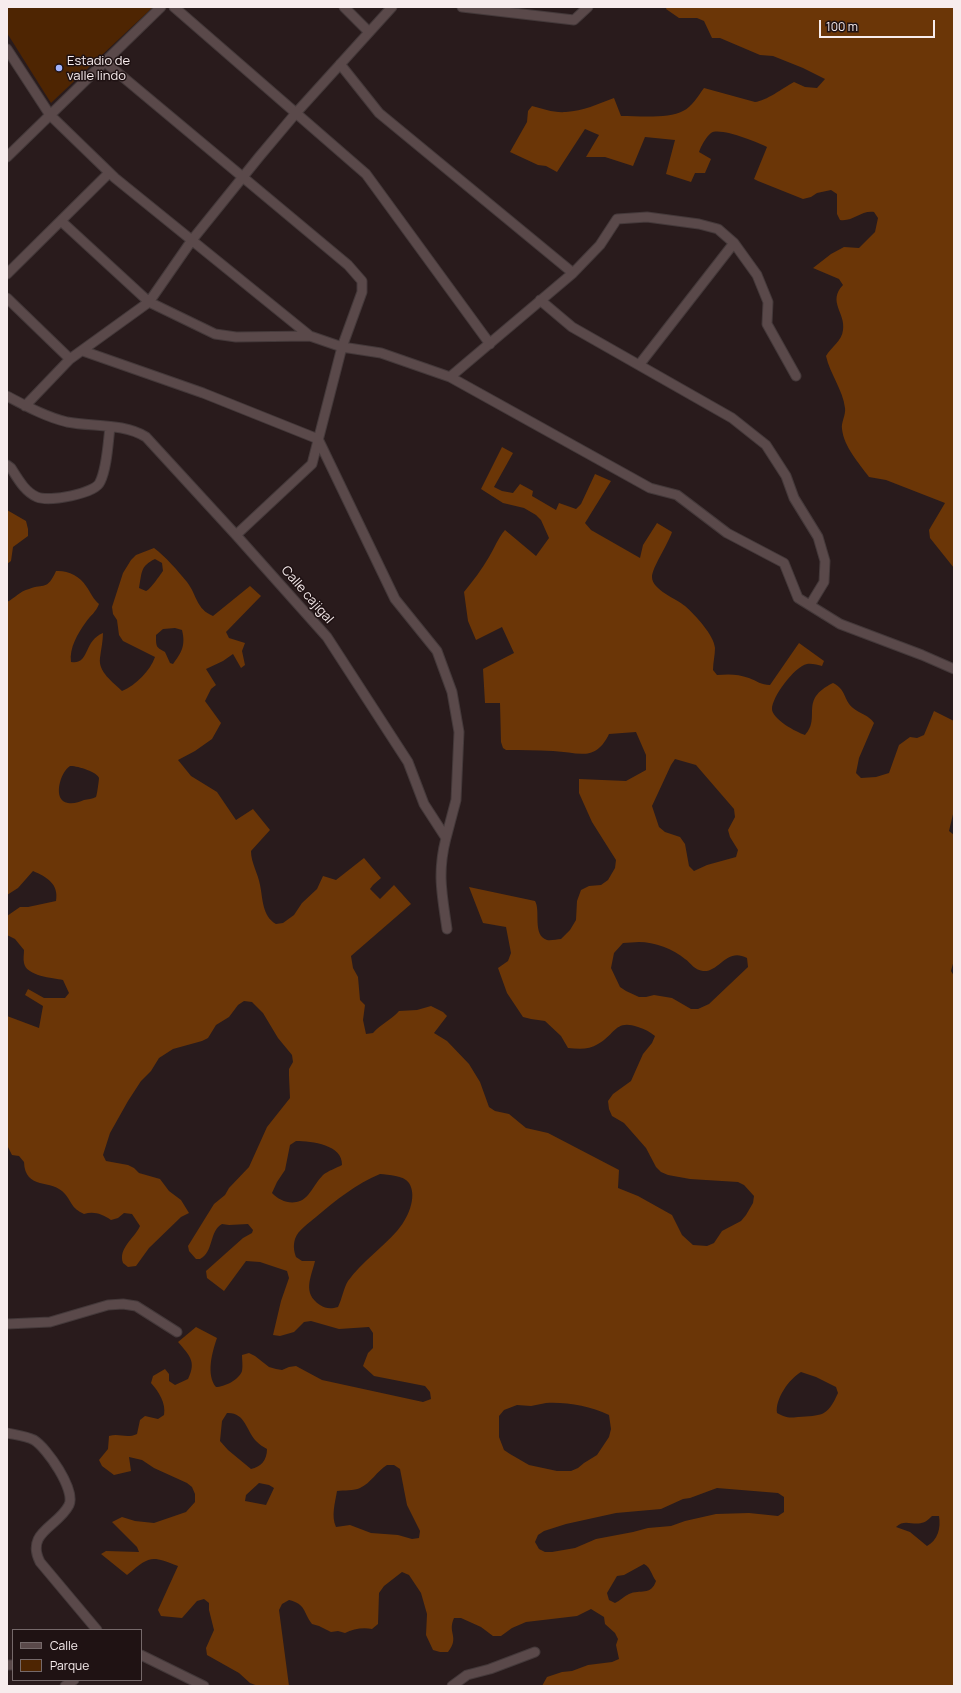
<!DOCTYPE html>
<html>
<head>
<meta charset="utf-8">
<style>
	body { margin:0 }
	#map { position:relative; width:961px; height:1693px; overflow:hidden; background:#291b1c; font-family:Manrope,sans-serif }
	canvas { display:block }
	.frame { position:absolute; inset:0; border:8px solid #f7eced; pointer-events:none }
	.legend { position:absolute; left:12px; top:1629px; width:130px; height:52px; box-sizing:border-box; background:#1f1213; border:1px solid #75696a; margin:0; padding:5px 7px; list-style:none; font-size:12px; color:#f7eced }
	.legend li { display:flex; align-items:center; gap:8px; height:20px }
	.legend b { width:20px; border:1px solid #75696a }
	.scale { position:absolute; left:819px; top:20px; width:116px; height:18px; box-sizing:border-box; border:2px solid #f7eced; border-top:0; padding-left:5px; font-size:12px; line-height:14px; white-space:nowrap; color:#f7eced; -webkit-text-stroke:3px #1f1213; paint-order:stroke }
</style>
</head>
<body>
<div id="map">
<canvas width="961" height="1693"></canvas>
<div class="frame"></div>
<ul class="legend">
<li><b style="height:5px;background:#5a494a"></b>Calle</li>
<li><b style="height:11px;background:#4e2502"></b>Parque</li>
</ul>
<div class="scale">100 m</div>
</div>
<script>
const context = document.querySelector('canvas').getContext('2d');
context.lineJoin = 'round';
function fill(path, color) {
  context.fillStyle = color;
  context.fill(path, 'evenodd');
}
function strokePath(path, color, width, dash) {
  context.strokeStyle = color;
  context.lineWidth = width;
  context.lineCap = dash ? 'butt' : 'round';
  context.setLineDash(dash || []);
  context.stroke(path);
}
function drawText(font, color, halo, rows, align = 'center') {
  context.font = font + ' Manrope,sans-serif';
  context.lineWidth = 3;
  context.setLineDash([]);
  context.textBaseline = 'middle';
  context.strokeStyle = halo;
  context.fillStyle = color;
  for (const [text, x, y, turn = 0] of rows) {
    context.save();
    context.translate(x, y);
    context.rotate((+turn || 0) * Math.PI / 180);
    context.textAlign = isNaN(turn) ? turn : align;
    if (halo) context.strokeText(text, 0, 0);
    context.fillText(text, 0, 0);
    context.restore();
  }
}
const green = new Path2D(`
	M7,7H153L51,103L7,33Z`);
const forest = new Path2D(`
	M667,7H954V568L930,538L929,530L945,503L886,480L869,477C859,463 844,447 842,429C841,422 846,415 845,408C843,390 830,374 826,356C831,347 842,341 843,330C846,313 827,302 843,285L839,279L813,268L831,254L844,247L859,248L875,232L878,218L874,212C861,210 853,222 840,220L837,214V194L831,190L817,193L811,197L803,199L758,181L754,179L767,147C757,142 720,127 711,133C706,137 701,146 699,152L711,159L705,173H695L691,182L666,174L675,140L645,137L633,166L605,157H586L599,135L585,129L557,172L546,166L538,165L510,152L527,122L528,111L532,106C543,109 554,113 566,112C583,111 598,104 614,98L621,116C638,116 669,119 683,111C692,107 698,96 704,88L755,102C766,101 783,88 794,82L805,87L817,88L825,79L803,68L773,56L760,55L720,38H712L704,21L697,18H679L666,9Z
	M502,447L513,453L494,487L502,491L513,493L520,484L533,491L532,496L556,510L559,503L576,509L581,504L595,474L611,481L585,523L591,530L640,558L643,545L657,523L672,532C668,544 652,568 652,577C652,590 677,599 685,606C695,615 714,635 715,648C715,655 713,663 713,670L717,675C729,674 738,674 749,678C757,681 761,685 770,685L799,643L824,661L822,666C818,665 811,663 807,664C794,667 772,697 772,709C772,719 796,732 805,735C822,717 798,700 833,683C847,690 843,700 853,708C860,714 869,715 874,723L859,758L856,773L861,778L876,777L889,773L899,745L910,737L917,738L924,735L934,711L954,721V810L949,831L954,835V960L951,971L954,976V1686H542L547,1677L562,1672L572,1671L588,1665L612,1662L619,1659L616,1645L618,1639L615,1633L605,1624L604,1617L591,1609L577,1616L526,1622L512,1628L501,1636H493L481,1627L461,1618H454C447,1633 460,1637 448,1652H440L433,1650L426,1635L427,1614L421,1593L409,1575L402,1572L384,1586L379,1593L378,1624L372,1629C363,1627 353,1629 345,1633L338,1631L331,1632L319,1626L312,1624C303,1612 306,1604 289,1600L282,1604L279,1610L289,1686H258L250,1683L239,1673L207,1655L206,1648L214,1630L209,1610V1603L204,1599L197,1601L182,1618L161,1616L158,1610L178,1566C150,1555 150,1556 127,1575L101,1554L106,1551L139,1552L137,1547L112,1522L122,1517L135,1521L154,1523L186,1512L195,1502V1494L192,1487L187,1483L154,1468L142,1460L129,1457L131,1471L114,1475L102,1466L99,1460L108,1449L109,1436C120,1433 126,1439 137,1434L140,1420L145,1416L158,1419L164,1415C166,1403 159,1392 151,1383L153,1376L165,1369L169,1374V1381L175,1385L188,1379C197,1361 189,1355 178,1342L196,1327L217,1338C212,1352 206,1375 216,1387C224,1387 239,1380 242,1371C243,1366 242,1360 242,1355L249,1353L255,1356L269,1367L276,1369L282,1370L289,1367L296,1366L322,1380L423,1402L431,1399L430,1392L425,1386L374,1376L363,1366L368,1353L373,1348V1333L369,1327L339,1329L311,1321L304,1322L294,1332L280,1336L273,1335L281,1301L289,1278L287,1271L260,1262L246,1261L224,1291L207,1278L206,1271L243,1238L252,1233L253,1230L248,1224L229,1225L222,1224C209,1231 214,1252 200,1259H196L189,1251L188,1246L214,1204L225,1195L229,1188L249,1167L267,1127L290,1098L289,1076V1069L293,1062L292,1055L278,1038L263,1013L252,1002L244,1001L238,1005L229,1017L216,1025L208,1038L202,1041L173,1049L159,1058L151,1071L141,1081L128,1101L110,1133L103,1155L106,1161L128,1165L134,1168L139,1173L160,1179L169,1191L181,1200L189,1213L181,1217L149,1248L136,1266L128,1267L123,1263C118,1248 134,1239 140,1226L132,1214L124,1213L118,1218L111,1220C102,1214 94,1211 84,1214C71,1208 72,1202 65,1194C52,1178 25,1191 24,1162L19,1156L12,1155L7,1145V1016L39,1028L43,1006L25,995L28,989L44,998H65L69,993L63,980C53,978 26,976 24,963C23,959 24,954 24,950L15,939L7,935V916L20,907H28L56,901C59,884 47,877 33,871L18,888L7,895V602C15,598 20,591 29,589C44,583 47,591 56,571C67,570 80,576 86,586C91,593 93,599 99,604C96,612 91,615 86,622C78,633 69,648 71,662C90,665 83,641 103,633C103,641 101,649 100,658C98,672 113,682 122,691C136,685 150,671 155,657L123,641L119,635L117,620L113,614L112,607L123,573L131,560L136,555L154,548C166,557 177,570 187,582C197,595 196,609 213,616L250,586L261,596L226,632L229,638L245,643L242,651L245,665L241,668L233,654L223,661L206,669L216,685L211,689L205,701L221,723L212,739L195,751L178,760L191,776L217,792L236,820L253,809L270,830L251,851C251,863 258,873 260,885C263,899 262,916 276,924L283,923L294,915L302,903L317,889L323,876L336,880L364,858L381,878L373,885L370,889L380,899L394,885L411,904L351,956L353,968L358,977L360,1000L365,1005L363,1020L366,1034L373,1033C381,1024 391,1020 399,1011L417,1010L431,1006L443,1012L447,1016L434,1033L447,1041L469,1064L480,1082L489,1107L495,1111L509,1114L526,1128L548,1133L619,1170L618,1188L638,1196L672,1215L682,1235L693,1245L707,1246L714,1243L722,1231L741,1221L746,1215L753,1203L754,1196L744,1185L738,1182L690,1179L668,1175L661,1172L656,1167L646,1148L624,1123L612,1116L609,1109L608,1101L613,1094L631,1081L643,1054L652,1043L655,1036C650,1032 645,1029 638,1027C615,1019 616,1034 598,1044C589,1050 579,1049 568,1048L561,1036L545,1021L531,1019L523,1017L507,993L498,968L508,961L511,953L506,927L483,923L469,887L535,901C541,911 532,935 547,940C551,941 557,939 561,939L570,930L576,920L577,901L581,890L589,886L601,885L608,880L615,868L616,860L592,822L579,793V779L626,781L646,770V755L636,732L609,734C595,763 578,752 553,751C537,750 522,750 506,750L503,748L501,742L500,703H485L483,669L514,653L502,627L476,640L468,621L464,592C473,581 482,569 489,557C495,547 498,538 505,530L536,556L549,538L541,520L536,515L524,508L503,503L481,489ZM155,559L162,563L163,571C160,575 150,590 146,591L139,588C142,573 140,566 155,559ZM175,628L182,630C186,646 181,653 173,664L170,663L165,652C156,647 156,647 156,635L163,629ZM675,759L696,765L734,809L735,817L728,830L730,837L738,850L736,857L707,865L694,871L689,866L685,844L680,837L665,832L659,827L652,806L671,765ZM70,766C75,765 98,772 99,778C99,780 97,795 96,797C92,799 88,799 84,800C79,802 74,804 68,803C52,801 60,772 70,766ZM639,942C654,942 674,949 685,959C691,963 694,970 703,971C719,973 726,947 747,958L748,967L709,1004L698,1009H691L672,998L654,995L646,997H639L626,991L620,987L611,968L614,953L623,943ZM296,1141C312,1141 343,1145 342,1165C336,1168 328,1171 323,1175C317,1181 313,1189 308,1195C298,1207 281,1203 272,1193L277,1182L285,1170L290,1145ZM380,1174C389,1175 403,1175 409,1183C418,1197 407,1220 397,1231C382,1248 362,1262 348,1281C344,1287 342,1299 338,1307C331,1309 326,1309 320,1305C302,1293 311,1278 315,1261H302L296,1257C294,1251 293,1246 295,1239C298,1230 309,1223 316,1217C336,1200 356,1184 380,1174ZM801,1372L816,1377L836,1387L838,1393C827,1418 821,1415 798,1417C788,1418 787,1418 777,1413C775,1399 789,1379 801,1372ZM546,1403C568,1402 589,1406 609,1415L611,1429L609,1437L597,1455L584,1463L578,1468L571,1471H557L529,1465L510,1454L504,1450L499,1437V1416L504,1410L517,1405L531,1406ZM227,1413C245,1412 246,1430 256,1441C259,1444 263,1447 267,1449C267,1460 261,1467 251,1469L228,1450L220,1441L222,1421ZM387,1465H394L400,1469L407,1505L420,1531L419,1538L412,1539L398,1535L371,1533L350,1525L336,1527C331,1516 335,1503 337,1491C344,1490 354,1491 360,1488C371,1483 377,1471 387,1465ZM259,1483L269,1485L274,1488L266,1505L245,1501L246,1495ZM717,1488L778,1493L784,1497V1512L778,1516L749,1513L716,1514L685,1521L671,1526L648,1528L633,1532L596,1539L575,1548L552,1552H545L539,1549L535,1542L538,1535L544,1531L566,1524L616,1513L661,1509L683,1499L690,1498ZM932,1516H939C941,1528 938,1540 927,1546L910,1532L896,1527C907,1516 918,1532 932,1516ZM644,1564C651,1568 651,1574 656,1581C651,1596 640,1589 629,1594C624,1596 620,1601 615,1603L609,1600L607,1593L617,1576L624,1575Z
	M7,510L26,521L28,529V536L13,547L11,561L7,564Z`);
const street = new Path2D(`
	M174,7L366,174L490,344
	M344,7L369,32
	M462,7L574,20L588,7
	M7,49L50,115L115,178L310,336L342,347L381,353L450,377L650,488L677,495L727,533L784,563L798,598L840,624L922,655L954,669
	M105,62L348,265L362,281V292L342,347L312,464L236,535
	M340,64L379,113L573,273
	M7,157L161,7
	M61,221L149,302L215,334L236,337L310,336
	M7,274L109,173
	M7,298L70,359
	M540,300L572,327L732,418L766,445L786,476L794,498L818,537L825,561L824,582L810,605
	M83,351L203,393L318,439L395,599L437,651L452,692L459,732L456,800L446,838
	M639,365L734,243
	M450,377L573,273L600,245L617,219L647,217L699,224L718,229L734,243L757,275L768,302L767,324L796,376
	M7,396C26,406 46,417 67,422C93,427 124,423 146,437L236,535L327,637L408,762L424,804L446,838C437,873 442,894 447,929
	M25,406L70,359L149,302L192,240L259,157L296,113L392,7
	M7,465L11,468C18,479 25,492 37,497C49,502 95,494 100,482C107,468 108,443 110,427
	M7,1324L50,1322L108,1305L123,1304L136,1306L177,1332
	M7,1433C16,1435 26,1436 34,1440C47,1448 76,1490 69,1505C58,1527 25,1532 40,1562L97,1630
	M141,1655L204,1686
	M7,1665H13
	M65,1686L74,1680
	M452,1686L467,1675L490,1669L535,1652`);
const markers = [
	[59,68,4,"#a1b3fd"]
];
const poiNames = [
	["Estadio de",67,61],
	["valle lindo",67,76]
];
const streetNames = [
	["Calle cajigal",307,595,49]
];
fill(green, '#4e2502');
fill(forest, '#6b3607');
strokePath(street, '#44393a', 11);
strokePath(street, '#5a494a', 9);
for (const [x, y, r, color] of markers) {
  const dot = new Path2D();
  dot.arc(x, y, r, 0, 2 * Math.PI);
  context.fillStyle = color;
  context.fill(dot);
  strokePath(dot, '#1f1213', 1.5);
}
drawText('13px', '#f7eced', '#1f1213', poiNames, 'left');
drawText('13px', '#f7eced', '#1f1213', streetNames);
</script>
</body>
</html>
